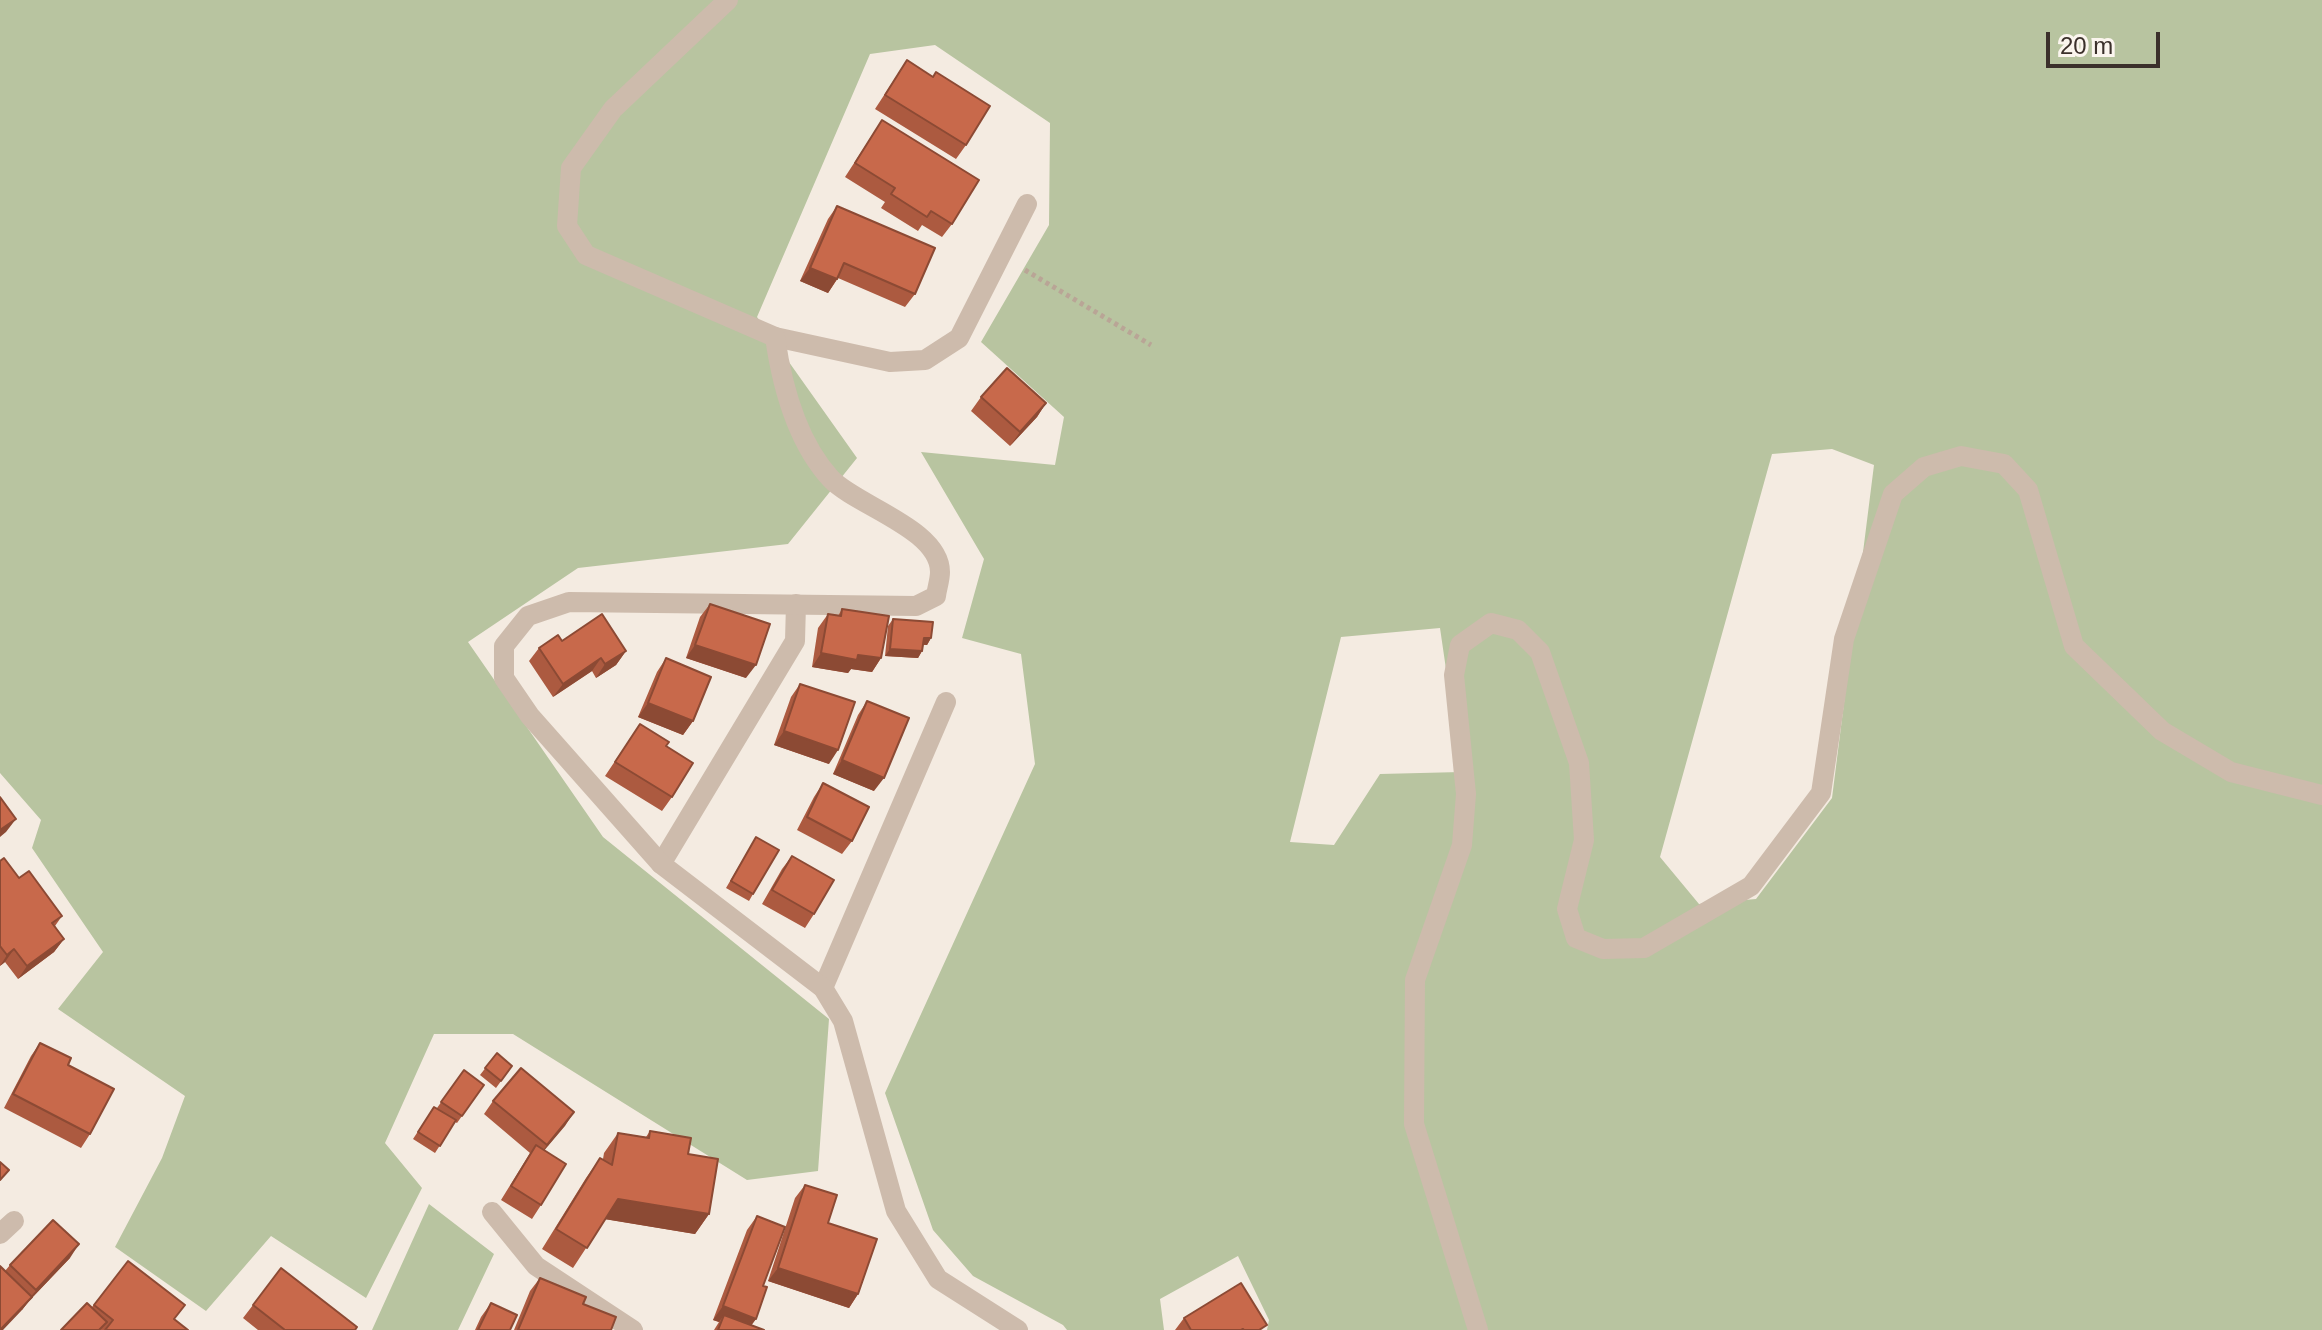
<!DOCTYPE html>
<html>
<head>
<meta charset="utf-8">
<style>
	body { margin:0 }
	#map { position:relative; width:2322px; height:1330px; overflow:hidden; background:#f4ebe1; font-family:Helvetica,sans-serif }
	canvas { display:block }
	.scale { position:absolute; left:2046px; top:32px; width:114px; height:36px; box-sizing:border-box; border:4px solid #3b302b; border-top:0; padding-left:10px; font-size:24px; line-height:28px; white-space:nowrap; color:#3b302b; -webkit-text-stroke:6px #fbf5ee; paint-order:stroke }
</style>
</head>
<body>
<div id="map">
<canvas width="2322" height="1330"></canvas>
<div class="scale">20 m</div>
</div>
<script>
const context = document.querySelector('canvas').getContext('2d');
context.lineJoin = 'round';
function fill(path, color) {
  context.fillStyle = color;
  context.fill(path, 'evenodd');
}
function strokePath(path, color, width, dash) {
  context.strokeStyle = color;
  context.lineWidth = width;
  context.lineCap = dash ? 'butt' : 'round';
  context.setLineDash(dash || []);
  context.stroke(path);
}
const green = new Path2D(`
	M0,0H2322V1330H1267L1269,1320L1238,1256L1160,1299L1164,1330H1067L1063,1325L973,1276L933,1230L885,1093L1035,764L1021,654L962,638L984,559L921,452L1055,465L1064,417L981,342L1049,225L1050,123L935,45L870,54L757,317L857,458L788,544L578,568L468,642L603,837L829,1019L818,1171L747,1180L513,1034H434L385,1143L422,1188L366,1298L271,1236L206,1311L115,1247L162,1158L185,1096L58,1009L103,952L32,848L41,820L0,773ZM1832,449L1874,465L1832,798L1756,899L1699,904L1660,857L1772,454ZM1440,628L1461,772L1380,774L1334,845L1290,842L1341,637Z
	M429,1204L494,1254L458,1330H372Z`);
const path = new Path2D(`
	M1025,270L1151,345`);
const service = new Path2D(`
	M775,337L890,362L925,360L959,338L1027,204
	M661,864L795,641L796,604
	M823,988L946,702
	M492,1212L536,1266L633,1330
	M0,1234L14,1221`);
const minor = new Path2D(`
	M728,0L613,109L571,168L567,226L586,255L775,337C782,386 797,442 831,479C857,506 940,529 940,572C940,580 937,588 936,596L916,606L569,602L528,616L504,646V678L530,716L661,864L823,988L843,1021L896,1211L938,1279L1018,1330
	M1478,1330L1414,1124L1415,980L1462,845L1466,794L1454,675L1460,645L1491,623L1518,630L1540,652L1579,763L1584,840L1567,909L1576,938L1603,949L1644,948L1751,886L1821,793L1844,639L1893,494L1924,467L1961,456L2004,464L2028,490L2074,646L2162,731L2231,772L2322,795`);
const wall = new Path2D(`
	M907,60L966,145L956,159L875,109Z
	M882,120L952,224L942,237L922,225L918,231L881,208L885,202L845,177Z
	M837,206L915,294L905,307L838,278L828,293L800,281L828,219Z
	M981,397L1046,403L1037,417L1010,446L971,411Z
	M710,604L746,678L686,658L700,617Z
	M842,609L881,658L872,672L851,669L848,673L812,667L818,628L828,614L838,616Z
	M893,619L931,638L927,645H923L922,651L918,658L885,656L888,626Z
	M562,641L626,651L616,665L596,678L592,671L553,697L529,661L539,648Z
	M666,658L693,721L683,735L638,717L657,672Z
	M800,684L829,764L774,745L791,697Z
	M867,701L874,791L833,774L858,715Z
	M640,724L666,746L672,797L662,811L605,776Z
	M823,783L852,841L842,854L797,830L814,797Z
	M756,837L753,894L749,901L726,888Z
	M792,856L814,914L805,928L762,904L782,869Z
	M0,861L62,916L55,926L64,939L54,952L18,979L5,962L0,966Z
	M40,1043L68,1065L90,1134L81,1148L4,1108L31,1056Z
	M497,1053L512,1066L496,1088L480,1075Z
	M464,1070L484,1085L457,1123L455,1122L435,1153L413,1139L434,1107L437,1108Z
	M493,1101L574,1112L544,1150L541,1205L532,1219L501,1200L530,1153L484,1114Z
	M650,1131L688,1154L709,1214L695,1234L605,1219L573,1268L542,1249L586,1178L600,1158L603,1159L604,1153L618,1133L646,1137Z
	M805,1185L858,1294L849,1308L768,1281L795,1198Z
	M757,1216L763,1286L756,1319L751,1325L764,1330H714L719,1322L713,1320L747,1230Z
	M70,1258L29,1301L22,1310L5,1271L10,1265Z
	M128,1261L175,1320L188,1330H61L92,1307Z
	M540,1278L611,1330H514L530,1291Z
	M491,1303L510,1330H475L481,1317Z
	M253,1305L355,1330H258L243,1318Z
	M1184,1318L1263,1330H1175Z`);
const shadedWall = new Path2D(`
	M810,268L837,279L828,293L800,281Z
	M1046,403L1037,417L1010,446L1020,432Z
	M924,638H931L927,645L919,644Z
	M695,645L756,665L746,678L686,658Z
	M890,649L922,651L918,658L885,656Z
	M626,651L616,665L596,678L605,664Z
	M821,653L858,655L881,658L872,672L851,669L848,673L812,667Z
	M601,658L592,671L553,697L563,684Z
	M648,703L693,721L683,735L638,717Z
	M784,731L838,750L829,764L774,745Z
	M842,760L884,778L874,791L833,774Z
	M16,819L6,832L0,837V830Z
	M64,939L54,952L18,979L27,966Z
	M14,949L5,962L0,966L7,955Z
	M574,1112L565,1126L537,1159L547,1145Z
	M618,1199L709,1214L695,1234L604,1219Z
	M79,1244L70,1258L29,1301L22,1310L3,1330H0Z
	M778,1268L858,1294L849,1308L768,1281Z
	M723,1306L756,1319L748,1330L724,1315L719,1322L713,1320Z`);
const building = new Path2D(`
	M907,60L933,77L936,72L990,106L966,145L885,95Z
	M882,120L979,180L952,224L931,211L927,217L891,194L895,188L855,163Z
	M837,206L935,248L915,294L844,263L837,279L810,268Z
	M1007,368L1046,403L1020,432L981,397Z
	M710,604L770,624L756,665L695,645Z
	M842,609L889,616L881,658L858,655L857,660L821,653L828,614L841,616Z
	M602,614L626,651L605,664L601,658L563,684L539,648L558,635L562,641Z
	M893,619L933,622L931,638H924L922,651L890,649Z
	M666,658L711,677L693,721L648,703Z
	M800,684L855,702L838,750L784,731Z
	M867,701L909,718L884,778L842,760Z
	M640,724L669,742L666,746L693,763L672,797L615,762Z
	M823,783L869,807L852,841L807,817Z
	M0,797L16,819L0,830Z
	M756,837L779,850L753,894L731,881Z
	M792,856L834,880L814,914L772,890Z
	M4,858L19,878L29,871L62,916L52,923L64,939L27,966L14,949L7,955L0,946V861Z
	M40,1043L71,1058L68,1065L114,1089L90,1134L13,1094Z
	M497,1053L512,1066L501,1081L485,1068Z
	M521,1068L574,1112L547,1145L493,1101Z
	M464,1070L484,1085L462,1116L441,1102Z
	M434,1107L456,1120L440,1146L418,1132Z
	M650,1131L691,1138L688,1154L718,1159L709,1214L618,1199L587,1248L556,1229L600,1158L612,1165L618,1133L649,1138Z
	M536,1145L566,1164L541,1205L511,1186Z
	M0,1162L9,1170L0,1180Z
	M805,1185L837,1195L828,1223L877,1239L858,1294L778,1268Z
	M757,1216L785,1227L763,1286L767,1287L756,1319L723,1306Z
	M53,1220L79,1244L36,1290L10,1265Z
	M128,1261L185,1305L174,1319L188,1330H105L113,1320L94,1305Z
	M0,1266L32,1297L0,1330Z
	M281,1268L357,1327L355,1330H285L253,1305Z
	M540,1278L586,1297L583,1304L616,1317L611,1330H518Z
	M1241,1283L1267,1325L1259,1330H1244L1243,1329L1241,1330H1191L1184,1318Z
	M87,1303L107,1322L99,1330H61Z
	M491,1303L517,1315L510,1330H478Z
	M724,1315L764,1330H718Z`);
fill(green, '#b8c4a0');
strokePath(path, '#b9a596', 5, [4, 4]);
strokePath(service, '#cdbbac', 20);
strokePath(minor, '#cdbbac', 20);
fill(wall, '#ac5a40');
fill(shadedWall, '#8c4a34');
fill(building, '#c8694b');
strokePath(building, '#8c4a34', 2);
</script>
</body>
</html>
